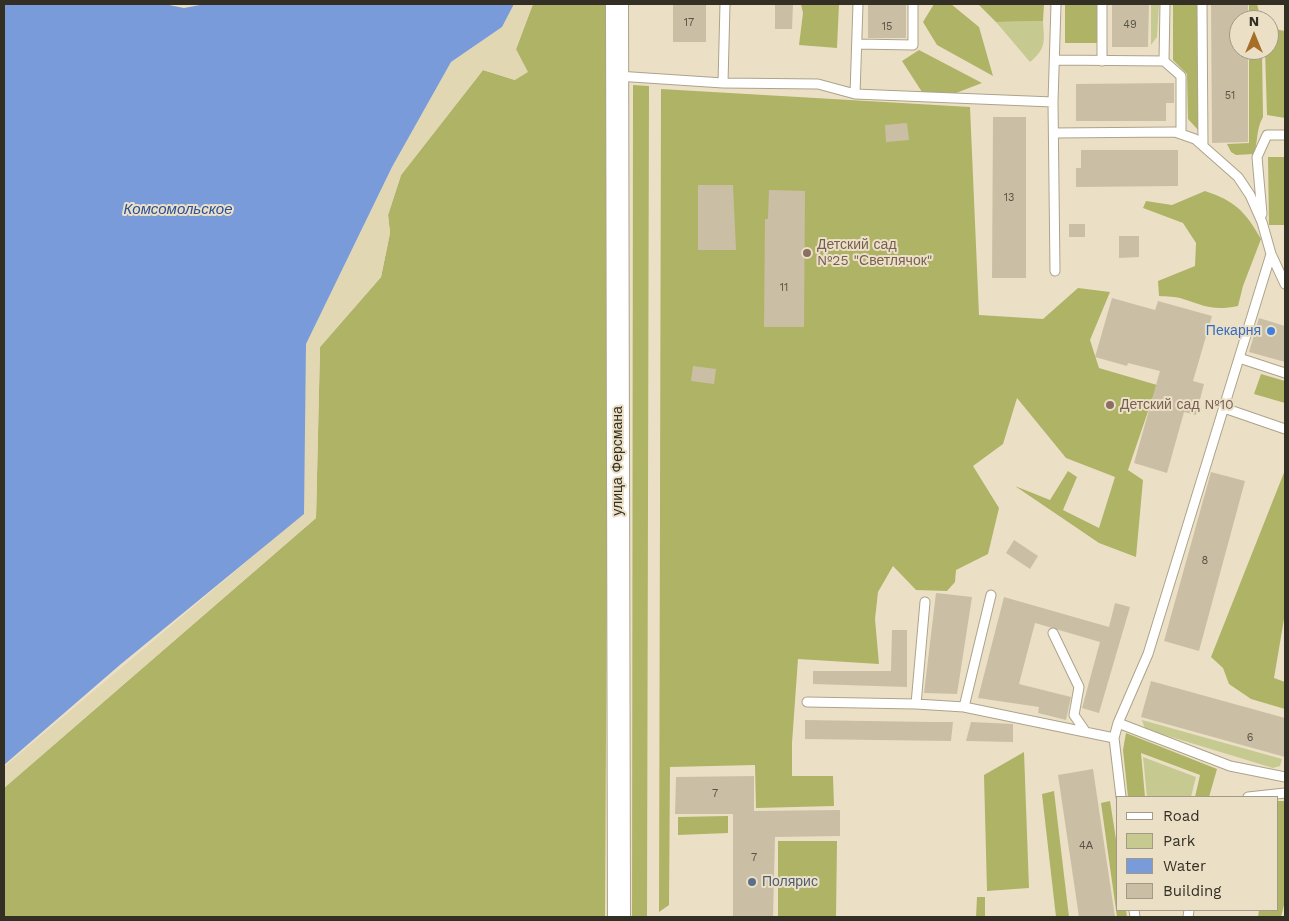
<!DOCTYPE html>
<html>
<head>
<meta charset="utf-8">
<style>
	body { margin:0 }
	#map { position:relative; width:1289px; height:921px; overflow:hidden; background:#ebe0c6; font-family:"Work Sans",sans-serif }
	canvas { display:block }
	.frame { position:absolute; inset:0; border:5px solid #342f25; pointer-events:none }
	.legend { position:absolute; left:1116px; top:796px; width:162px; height:115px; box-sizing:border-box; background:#ebe0c6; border:1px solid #a29986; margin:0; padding:6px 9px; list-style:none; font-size:15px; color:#342f25 }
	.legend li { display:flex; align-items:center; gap:10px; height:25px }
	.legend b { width:25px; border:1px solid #a29986 }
	.north { position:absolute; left:1229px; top:10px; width:50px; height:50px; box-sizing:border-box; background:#ebe0c6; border:1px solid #a29986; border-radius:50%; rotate:0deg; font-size:14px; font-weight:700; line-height:20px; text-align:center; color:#342f25 }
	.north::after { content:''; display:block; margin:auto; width:18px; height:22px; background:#a56f29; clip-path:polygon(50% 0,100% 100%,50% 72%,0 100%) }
</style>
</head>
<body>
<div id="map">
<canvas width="1289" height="921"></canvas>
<div class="frame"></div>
<ul class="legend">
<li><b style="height:6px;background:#fff"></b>Road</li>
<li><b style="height:14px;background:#c6ca91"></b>Park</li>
<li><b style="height:14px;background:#799bda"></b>Water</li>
<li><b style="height:14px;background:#cabfa5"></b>Building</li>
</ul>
<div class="north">N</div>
</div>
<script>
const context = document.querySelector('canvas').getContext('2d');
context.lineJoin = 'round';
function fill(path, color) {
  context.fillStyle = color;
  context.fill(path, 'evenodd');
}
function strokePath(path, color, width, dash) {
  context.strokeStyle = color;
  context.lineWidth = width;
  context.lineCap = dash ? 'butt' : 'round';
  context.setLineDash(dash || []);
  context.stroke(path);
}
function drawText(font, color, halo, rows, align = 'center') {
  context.font = font + ' "Work Sans",sans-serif';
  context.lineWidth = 4;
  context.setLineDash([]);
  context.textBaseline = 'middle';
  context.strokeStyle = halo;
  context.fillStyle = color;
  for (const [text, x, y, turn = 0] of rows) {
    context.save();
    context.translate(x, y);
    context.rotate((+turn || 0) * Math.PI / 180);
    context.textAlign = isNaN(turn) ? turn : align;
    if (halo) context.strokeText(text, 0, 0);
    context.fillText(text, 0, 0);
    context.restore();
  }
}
const green = new Path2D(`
	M1151,4H1159L1157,37L1151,45Z
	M1043,21C1044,41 1047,48 1030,62L996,22Z
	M1142,720L1282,759L1280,766L1273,768L1145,729Z
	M1143,757L1196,777L1191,797H1147Z`);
const forest = new Path2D(`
	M533,4H610L605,917H4V788L316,518L320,347L381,277L390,233L388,215L401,175L483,70L515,80L516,49Z
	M801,4H839L837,48L799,45L803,13Z
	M934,4H951L979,27L993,76L937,45L923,22Z
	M978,4H1044L1043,21L996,22Z
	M1065,4H1098L1099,43H1065Z
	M1173,4H1198L1200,132L1188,119L1187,74L1173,60Z
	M1249,4H1257L1261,20H1249Z
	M1269,28L1285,31V118L1267,115L1265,50H1269Z
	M919,50L982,83L956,93L922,92L902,61Z
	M1249,50H1262L1263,117C1256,129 1258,142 1254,154L1236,155L1231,152L1227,144L1249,143Z
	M633,85L649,86L647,917H632Z
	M661,89L970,107L979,315L1043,319L1078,288L1110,292L1090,340L1099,368L1157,385L1128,470L1143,480L1136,557L1099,543L1015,486L1050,500L1068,471L1077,477L1063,510L1099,528L1115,477L1066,458L1017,398L1003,444L973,466L999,508L988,554L956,570L955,582L947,591L916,590L893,566L878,592L875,619L879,664L798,659L792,743V776H833L834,806L756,808L755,765L670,767L669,905L659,912Z
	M1268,157H1285V225H1269Z
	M1205,191C1235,201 1245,211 1261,239L1243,286L1238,306C1213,311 1205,306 1183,299C1176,296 1166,297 1159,296L1158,281L1195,266L1196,243L1183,223L1143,208L1146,201L1172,205Z
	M1261,374L1285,381V403L1254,394Z
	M1285,470V613L1274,678L1285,682V709L1251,699L1229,684L1223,668L1211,657Z
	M1126,733L1217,769L1209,797H1195L1200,775L1141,753L1145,797H1128L1123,750Z
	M1024,752L1029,888L987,891L984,775Z
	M1054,791L1069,917H1056L1042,794Z
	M1110,801L1118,852V910H1126L1127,917H1117L1101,803Z
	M1278,801H1285V901L1281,917H1258L1259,910H1278Z
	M728,816V833L678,835V817Z
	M778,841H837L836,917H778Z
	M977,897H985V917H976Z`);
const sand = new Path2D(`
	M514,4H533L516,49L528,72L515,80L483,70L401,175L388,215L390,233L381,277L320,347L316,518L4,788V767L303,514L306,344L392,167L451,62L502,27Z`);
const water = new Path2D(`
	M4,4H164L184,8L205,4H514L502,27L451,62L392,167L306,344L304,514L121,664L4,765Z`);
const building = new Path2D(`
	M673,4H706V42H673Z
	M775,4H793L792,29H775Z
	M868,4H906V38H868Z
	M1112,4H1149L1148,47H1112Z
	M1211,4H1248V20H1239V50H1248V142L1212,143Z
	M1174,83V103H1166V121H1076V84Z
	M993,117H1026V278H992Z
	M907,123L909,140L886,142L885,125Z
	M1081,150H1178V186L1076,187V168H1081Z
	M698,185H733L736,250H698Z
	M769,190L805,191L804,327H764L765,219H768Z
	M1069,224H1085V237H1069Z
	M1119,236H1139V257L1119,258Z
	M1112,298L1155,310L1158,301L1212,316L1193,381L1204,384L1196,415L1184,412L1167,473L1134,463L1160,371L1128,363L1127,366L1095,357Z
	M1259,318L1285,326V362L1249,352Z
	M693,366L716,369L714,384L691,381Z
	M1211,472L1245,481L1199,651L1164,641Z
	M1014,540L1038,556L1030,569L1006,553Z
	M936,593L972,597L957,694L924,693Z
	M1004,597L1109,627L1115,603L1130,607L1099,713L1082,708L1100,642L1035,623L1019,684L1071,697L1066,720L1038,713L1039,707L978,698Z
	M892,630H907V687L813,684V671H891Z
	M1151,681L1285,718V757L1141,717Z
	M805,720L931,722H953L951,741L805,739Z
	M971,722L1013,724V742L966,741Z
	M1093,769L1115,917H1079L1058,775Z
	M754,776V811L840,810V836L775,837L773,917H733V814H675L676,777Z`);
const service = new Path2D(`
	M858,4L855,94L1053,102
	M1202,4L1203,146
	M857,44L913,45V4
	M1056,60L1164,61L1181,76V134
	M1102,61V4
	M1164,61L1165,4
	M617,76L723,83L725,4
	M723,83L818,84L855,94
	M1054,133L1175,132L1195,139L1238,177L1250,195L1262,222L1271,254L1285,284
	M1262,214L1257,157L1267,135H1285
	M1271,254L1148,654L1118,723L1230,766L1285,777
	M1055,271L1053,102L1056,4
	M1239,358L1285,373
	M1224,408L1285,429
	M1053,633L1079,687L1074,715L1085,731
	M807,702L916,704L964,707L1114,738
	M916,704L925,602
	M964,707L991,595
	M1118,723L1114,738L1121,797
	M1248,797L1285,793
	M1134,910L1135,917
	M1188,917L1189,910`);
const tertiary = new Path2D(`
	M617,4L619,917`);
const markers = [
	[807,253,5,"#8d6e63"],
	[1271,331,5,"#3f7fe0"],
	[1110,405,5,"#8d6e63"],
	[752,882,5,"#5c6f8a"]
];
const numberNames = [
	["17",689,23],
	["49",1130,25],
	["15",887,27],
	["51",1230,96],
	["13",1009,198],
	["11",784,288],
	["8",1205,561],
	["6",1250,738],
	["7",715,794],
	["4А",1086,846],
	["7",754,858]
];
const educationNames = [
	["Детский сад",817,245],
	["№25 \"Светлячок\"",817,261],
	["Детский сад №10",1120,405]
];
const shopNames = [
	["Пекарня",1261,331]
];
const streetNames = [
	["улица Ферсмана",618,461,-90]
];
const serviceNames = [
	["Полярис",762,882]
];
const waterNames = [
	["Комсомольское",178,210]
];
fill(green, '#c6ca91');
fill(forest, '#afb366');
fill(sand, '#e1d7b2');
fill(water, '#799bda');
fill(building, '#cabfa5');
strokePath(service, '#ada38a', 11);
strokePath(tertiary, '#ada38a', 24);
strokePath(service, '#fff', 9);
strokePath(tertiary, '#fff', 22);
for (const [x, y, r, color] of markers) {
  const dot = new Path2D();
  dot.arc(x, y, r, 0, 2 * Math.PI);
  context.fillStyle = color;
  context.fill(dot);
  strokePath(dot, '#ebe0c6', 2);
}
drawText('11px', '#5a5345', null, numberNames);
drawText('14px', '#785e54', '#ebe0c6', educationNames, 'left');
drawText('14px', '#366cbe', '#ebe0c6', shopNames, 'right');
drawText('14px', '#342f25', '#ebe0c6', streetNames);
drawText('14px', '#4e5e75', '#ebe0c6', serviceNames, 'left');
drawText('italic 15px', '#29509b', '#ebe0c6', waterNames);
</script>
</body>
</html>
